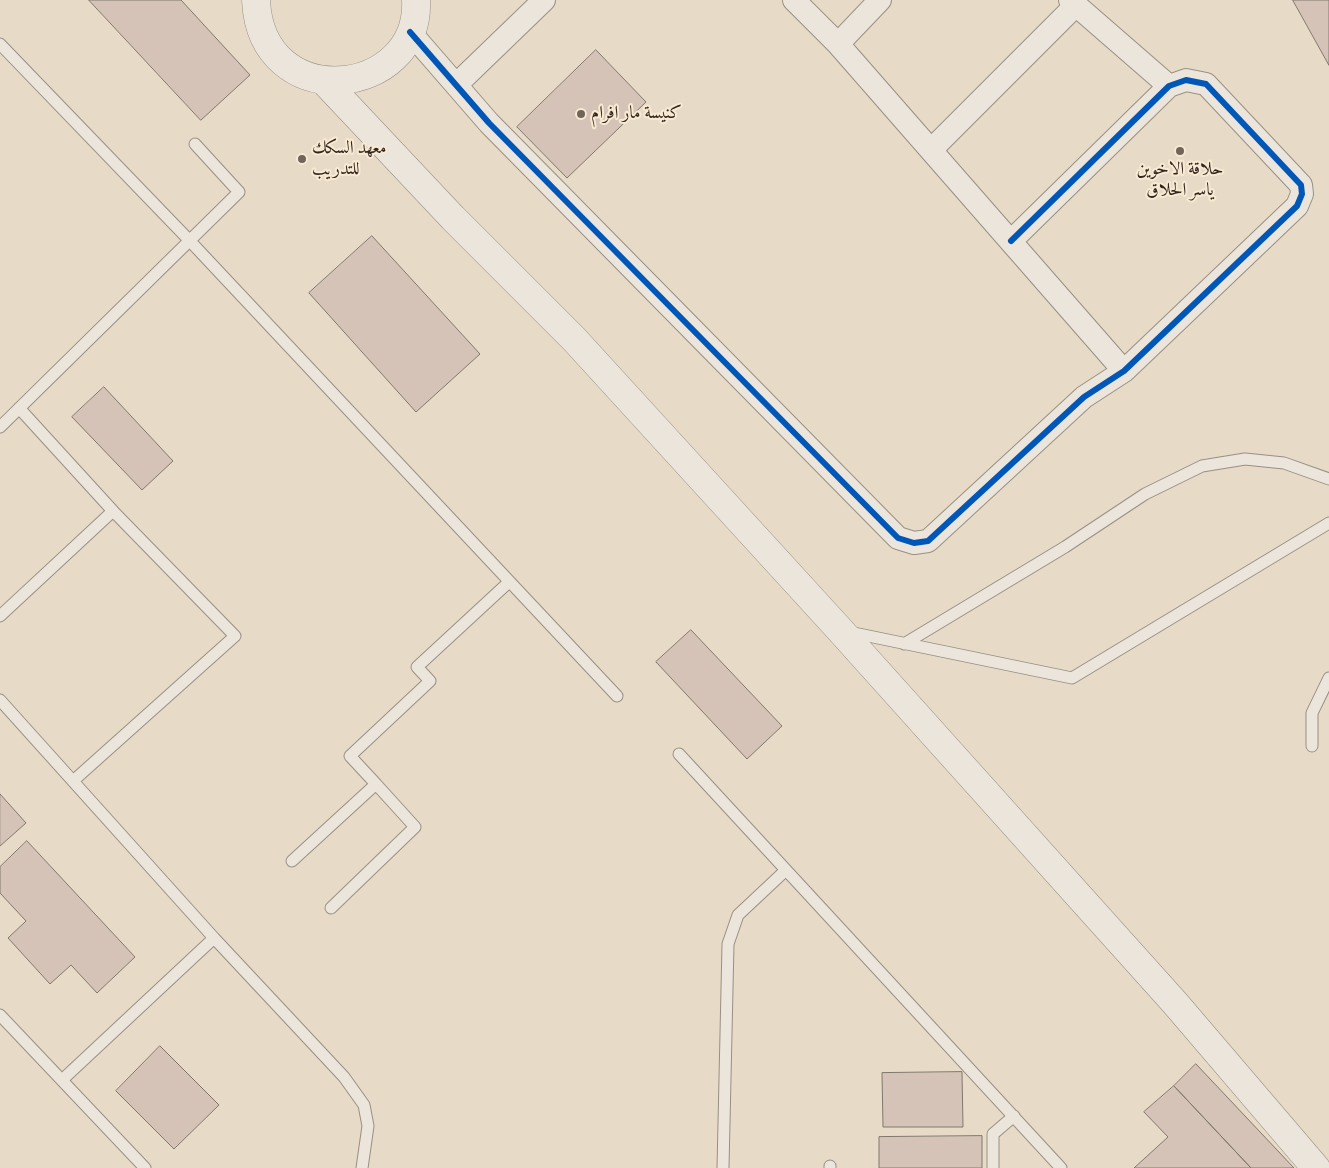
<!DOCTYPE html>
<html>
<head>
<meta charset="utf-8">
<style>
	body { margin:0 }
	canvas { display:block; background:#e7dac7 }
</style>
</head>
<body>
<canvas width="1329" height="1168"></canvas>
<script>
const context = document.querySelector('canvas').getContext('2d');
context.lineJoin = 'round';
function fill(path, color) {
  context.fillStyle = color;
  context.fill(path, 'evenodd');
}
function strokePath(path, color, width, dash) {
  context.strokeStyle = color;
  context.lineWidth = width;
  context.lineCap = dash ? 'butt' : 'round';
  context.setLineDash(dash || []);
  context.stroke(path);
}
function drawText(font, color, halo, rows, align = 'center') {
  context.font = font + ' "Libre Bodoni",Amiri,serif';
  context.lineWidth = 4;
  context.setLineDash([]);
  context.textBaseline = 'middle';
  context.strokeStyle = halo;
  context.fillStyle = color;
  for (const [text, x, y, turn = 0] of rows) {
    context.save();
    context.translate(x, y);
    context.rotate((+turn || 0) * Math.PI / 180);
    context.textAlign = isNaN(turn) ? turn : align;
    if (halo) context.strokeText(text, 0, 0);
    context.fillText(text, 0, 0);
    context.restore();
  }
}
const building = new Path2D(`
	M89,0H181L250,75L201,120Z
	M1293,0H1329V65Z
	M596,50L646,102L567,178L517,127Z
	M372,236L480,354L416,412L309,293Z
	M104,387L173,461L142,490L72,417Z
	M691,630L782,726L747,759L656,662Z
	M0,794L26,823L0,846Z
	M27,841L135,957L97,993L71,965L50,984L8,938L26,921L0,893V867Z
	M160,1046L219,1105L174,1149L116,1091Z
	M1196,1064L1294,1168H1251L1174,1086Z
	M962,1072L963,1127H883L882,1073Z
	M1174,1086L1251,1168H1134L1168,1137L1144,1112Z
	M982,1136V1168H879V1137Z`);
const service = new Path2D(`
	M0,44L189,240L617,696
	M19,408L113,511
	M0,427L239,192L195,144
	M0,616L113,511L235,636L73,781
	M849,632L1072,678L1329,523
	M904,644L1065,547L1145,494L1202,466L1245,459L1284,463L1329,479
	M0,700L214,938
	M1312,746V713L1329,678
	M679,754L1061,1168
	M292,861L376,784L350,756L430,681L417,667L509,582
	M331,908L415,827L376,784
	M0,1015L145,1168
	M62,1080L214,938L344,1077L364,1105L368,1126L362,1168
	M830,1166V1168
	M723,1168L728,944L738,915L786,870
	M993,1168V1134L1014,1116`);
const minor = new Path2D(`
	M794,0L838,44L1124,371
	M1070,0L1169,86
	M410,32L489,123L898,538L914,543L928,541L1084,397L1124,371L1297,206L1302,194L1301,185L1206,84L1186,80L1169,86L1011,241
	M838,44L880,0
	M456,85L544,0
	M931,150L1076,5`);
const tertiary = new Path2D(`
	M256,0C261,116 421,98 416,0
	M323,80L453,218L574,339L840,630L1175,1003L1316,1168`);
const cycleway = new Path2D(`
	M410,32L489,123L898,538L914,543L928,541L1084,397L1124,371L1297,206L1302,194L1301,185L1206,84L1186,80L1169,86L1011,241`);
const markers = [
	[581,114,5,"#716459"],
	[1180,151,5,"#716459"],
	[302,159,5,"#716459"]
];
const poiNames = [
	["كنيسة مار افرام",591,114],
	["معهد السكك",312,149],
	["للتدريب",312,170],
	["حلاقة الاخوين",1180,170,"center"],
	["ياسر الحلاق",1180,191,"center"]
];
fill(building, '#d5c3b7');
strokePath(building, '#80786e', 1);
strokePath(service, '#999084', 13);
strokePath(minor, '#999084', 24);
strokePath(tertiary, '#999084', 29);
strokePath(service, '#ebe5db', 11);
strokePath(minor, '#ebe5db', 22);
strokePath(tertiary, '#ebe5db', 28);
strokePath(cycleway, '#0057b8', 6);
for (const [x, y, r, color] of markers) {
  const dot = new Path2D();
  dot.arc(x, y, r, 0, 2 * Math.PI);
  context.fillStyle = color;
  context.fill(dot);
  strokePath(dot, '#f8ead2', 2);
}
drawText('18px', '#32251e', '#f8ead2', poiNames, 'left');
</script>
</body>
</html>
